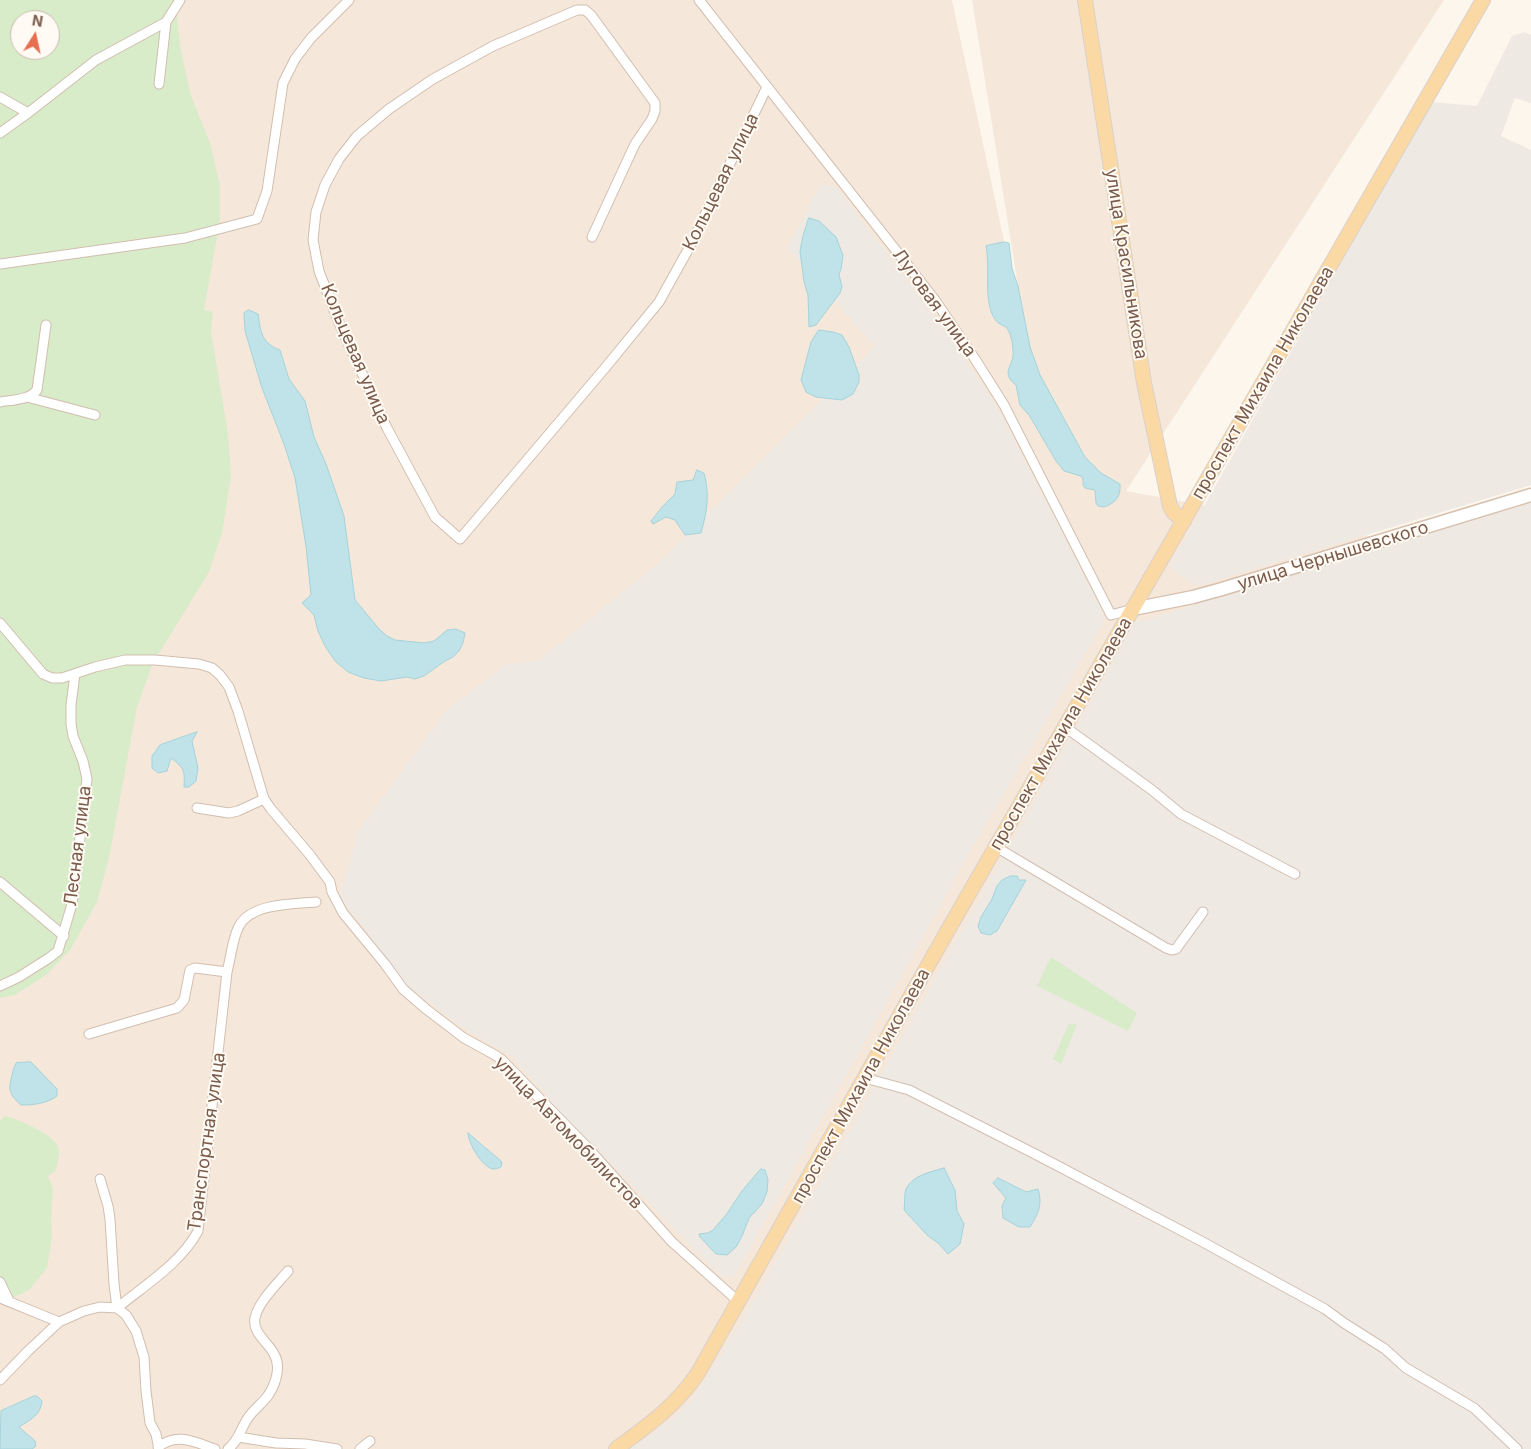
<!DOCTYPE html>
<html>
<head>
<meta charset="utf-8">
<style>
	body { margin:0 }
	#map { position:relative; width:1531px; height:1449px; overflow:hidden; background:#fdf6ec; font-family:Inter,sans-serif }
	canvas { display:block }
	.north { position:absolute; left:10px; top:10px; width:50px; height:50px; box-sizing:border-box; background:#fffaf3; border:1px solid #cabbb1; border-radius:50%; rotate:10deg; font-size:14px; font-weight:700; line-height:20px; text-align:center; color:#7a5c4d }
	.north::after { content:''; display:block; margin:auto; width:18px; height:22px; background:#e76f51; clip-path:polygon(50% 0,100% 100%,50% 72%,0 100%) }
</style>
</head>
<body>
<div id="map">
<canvas width="1531" height="1449"></canvas>
<div class="north">N</div>
</div>
<script>
const context = document.querySelector('canvas').getContext('2d');
context.lineJoin = 'round';
function fill(path, color) {
  context.fillStyle = color;
  context.fill(path, 'evenodd');
}
function strokePath(path, color, width, dash) {
  context.strokeStyle = color;
  context.lineWidth = width;
  context.lineCap = dash ? 'butt' : 'round';
  context.setLineDash(dash || []);
  context.stroke(path);
}
function drawText(font, color, halo, rows, align = 'center') {
  context.font = font + ' Inter,sans-serif';
  context.lineWidth = 4;
  context.setLineDash([]);
  context.textBaseline = 'middle';
  context.strokeStyle = halo;
  context.fillStyle = color;
  for (const [text, x, y, turn = 0] of rows) {
    context.save();
    context.translate(x, y);
    context.rotate((+turn || 0) * Math.PI / 180);
    context.textAlign = isNaN(turn) ? turn : align;
    if (halo) context.strokeText(text, 0, 0);
    context.fillText(text, 0, 0);
    context.restore();
  }
}
const residential = new Path2D(`
	M0,0H952L1017,301L1022,311L972,0H1444L1126,491L1531,566V1449H0ZM20,20H50V50H20Z`);
const industrial = new Path2D(`
	M1524,32L1531,35V103L1515,98L1501,136L1531,150V485L1198,586L1169,568L1432,102L1477,106L1512,36Z
	M821,184L837,188L954,343L997,407L1106,618L972,848L734,1277H722L560,1111L513,1057L460,1026L407,985L341,898V891L359,830L447,710L507,664L538,661L654,567L875,346L787,248Z
	M1531,503V1449H631L670,1421L694,1398L741,1323L1135,623Z`);
const green = new Path2D(`
	M0,0H178L177,17L181,51L191,96L210,143L220,185V220L204,310L213,312L211,332L228,434L231,476L222,533L209,572L153,663L137,707L109,858L97,902L70,950L46,975L15,995L0,998ZM20,20H50V50H20Z
	M1051,957L1137,1013L1128,1031L1037,986Z
	M1069,1024H1077L1061,1064L1053,1059Z
	M6,1116C21,1121 56,1134 59,1150C60,1155 57,1164 56,1170L48,1176L53,1188L51,1220L52,1237L47,1268L29,1290L6,1301L0,1298V1120Z`);
const water = new Path2D(`
	M809,218L819,221L836,237L843,255L841,269L839,274L842,287L840,293L816,325L809,327L808,295L804,282L800,251L803,236Z
	M1004,242L1009,243L1012,268L1018,286L1030,347L1040,375L1085,457L1101,473L1120,484C1121,496 1116,503 1104,507L1098,506L1096,503L1095,490L1085,488L1083,485V479L1081,476L1064,471L1056,461L1029,415L1020,405L1016,385C999,372 1015,365 1013,351C1013,344 1011,334 1007,328C1005,326 1003,326 1000,324C995,321 992,315 990,308C985,288 990,267 986,246Z
	M249,310L258,314C261,332 261,343 280,350L289,379L305,401L314,437L326,464L344,516L355,600L380,630L387,636L395,640L424,643L434,641L447,630L456,629L465,633L463,643L459,651L453,657L445,661L424,676L415,679L407,677L381,681L364,678L348,672L335,661L325,646L318,631L314,615L302,603L311,595L306,546L295,478L284,444L262,388L245,331L244,313Z
	M819,330L833,332L842,335L849,347L859,375V382L853,394L842,400L816,397L806,392L801,380L811,342Z
	M697,470L704,473C710,495 707,511 701,533L685,535L675,520L666,517L653,524L651,521L663,506L675,494L677,482L693,480Z
	M197,732L192,741L198,768L196,781L189,787H184C185,770 184,768 171,758L167,771L158,773L152,768V756L160,745Z
	M1011,876H1017L1019,880H1026L997,931L990,935L981,933L978,926L981,917L992,899L997,886L1002,880Z
	M31,1062L57,1089V1096C46,1104 33,1105 21,1105C9,1094 8,1090 12,1075C13,1070 14,1067 16,1063Z
	M468,1133L501,1161L502,1163L501,1167C499,1168 496,1169 493,1169C482,1167 468,1143 468,1133Z
	M944,1168L955,1190L957,1211L964,1224L960,1244L948,1254L938,1243L927,1235L904,1210C905,1204 904,1195 906,1189C913,1175 930,1172 944,1168Z
	M761,1169L765,1170L768,1180L767,1192L762,1204L749,1218L742,1236L736,1247L727,1255L716,1254L700,1237L699,1234L708,1233L713,1230L726,1215L742,1191Z
	M998,1178L1026,1192L1038,1189C1043,1205 1038,1214 1030,1227H1019L1003,1218L1002,1206L1006,1198L993,1183Z
	M34,1396H37L42,1401C41,1415 30,1420 19,1427L35,1441L36,1446L32,1449H0L1,1411Z`);
const street = new Path2D(`
	M699,0L935,300L975,359L1004,405L1111,615L1133,609
	M159,84L166,22L180,0
	M0,97L28,113L0,133
	M28,113L96,60L166,22
	M592,237L635,144L652,119L655,111V103L591,15L585,10H577L493,46L433,79L389,109L357,136L339,159L325,185L316,212L313,240L319,271L339,323L387,428L435,517L460,539L605,368L659,302L689,248L767,87
	M0,264L185,238L257,219L267,191L283,83L295,59L311,38L349,0
	M27,397L95,415
	M0,402C11,400 30,400 37,390L46,325
	M0,623L43,674L52,678H62L95,667L125,660H155L199,664L212,668L220,675L229,687L238,711L264,799L271,809L310,855L330,882L332,892L343,913L385,964L403,989L426,1009L464,1038L495,1055L502,1060L589,1149L672,1242L739,1302
	M1065,727L1152,790L1181,814L1295,874
	M197,808L229,813L238,811L264,799
	M996,847L1166,948L1172,950L1176,949L1203,912
	M0,882L64,936
	M0,986L19,977L49,958L58,951L72,904L87,779L83,761L73,736L71,724V705L75,674
	M89,1034L177,1008L184,1000L190,970L195,968L227,972
	M865,1078L909,1090L1037,1155L1201,1241L1325,1309L1344,1323L1385,1349L1406,1368L1474,1408L1517,1449
	M100,1179L108,1206L110,1219L114,1284L117,1308
	M0,1282L9,1301
	M0,1298L59,1322
	M117,1308C145,1285 181,1263 198,1231L227,972C231,957 232,940 239,926C252,903 293,904 316,902
	M0,1380L28,1351L59,1322L84,1311L100,1307L117,1308L126,1315L136,1331L144,1357L146,1391L150,1423L156,1434L159,1449
	M238,1437L276,1443L305,1444L337,1449
	M158,1447C178,1432 194,1442 215,1449
	M228,1449C240,1440 241,1425 251,1414C256,1408 262,1403 267,1397C275,1386 282,1367 274,1354C268,1342 252,1333 255,1318C258,1302 278,1283 288,1271
	M360,1449L370,1441`);
const secondary = new Path2D(`
	M1133,609L1193,597L1222,589L1531,495`);
const primary = new Path2D(`
	M1085,0L1144,383L1170,506L1173,512L1184,521
	M616,1449C647,1426 676,1406 698,1373L948,930L1483,0`);
const streetNames = [
	["Кольцевая улица",721,182,-64],
	["улица Красильникова",1126,264,81],
	["Луговая улица",934,303,54],
	["Кольцевая улица",355,354,67],
	["проспект Михаила Николаева",1263,383,-60],
	["улица Чернышевского",1333,556,-17],
	["проспект Михаила Николаева",1061,734,-60],
	["Лесная улица",78,846,-83],
	["проспект Михаила Николаева",861,1086,-61],
	["улица Автомобилистов",568,1133,46],
	["Транспортная улица",207,1142,-82]
];
fill(residential, '#f5e8da');
fill(industrial, '#efe9e4');
fill(green, '#d8ecc9');
fill(water, '#bfe3e8');
strokePath(water, '#a5d3da', 1);
strokePath(street, '#d1beb0', 11);
strokePath(secondary, '#d6c0b0', 15);
strokePath(primary, '#dad1cd', 16);
strokePath(street, '#fff', 9);
strokePath(secondary, '#fff', 12);
strokePath(primary, '#fbd9a5', 14);
drawText('18px', '#7a5c4d', '#fffaf3', streetNames);
</script>
</body>
</html>
